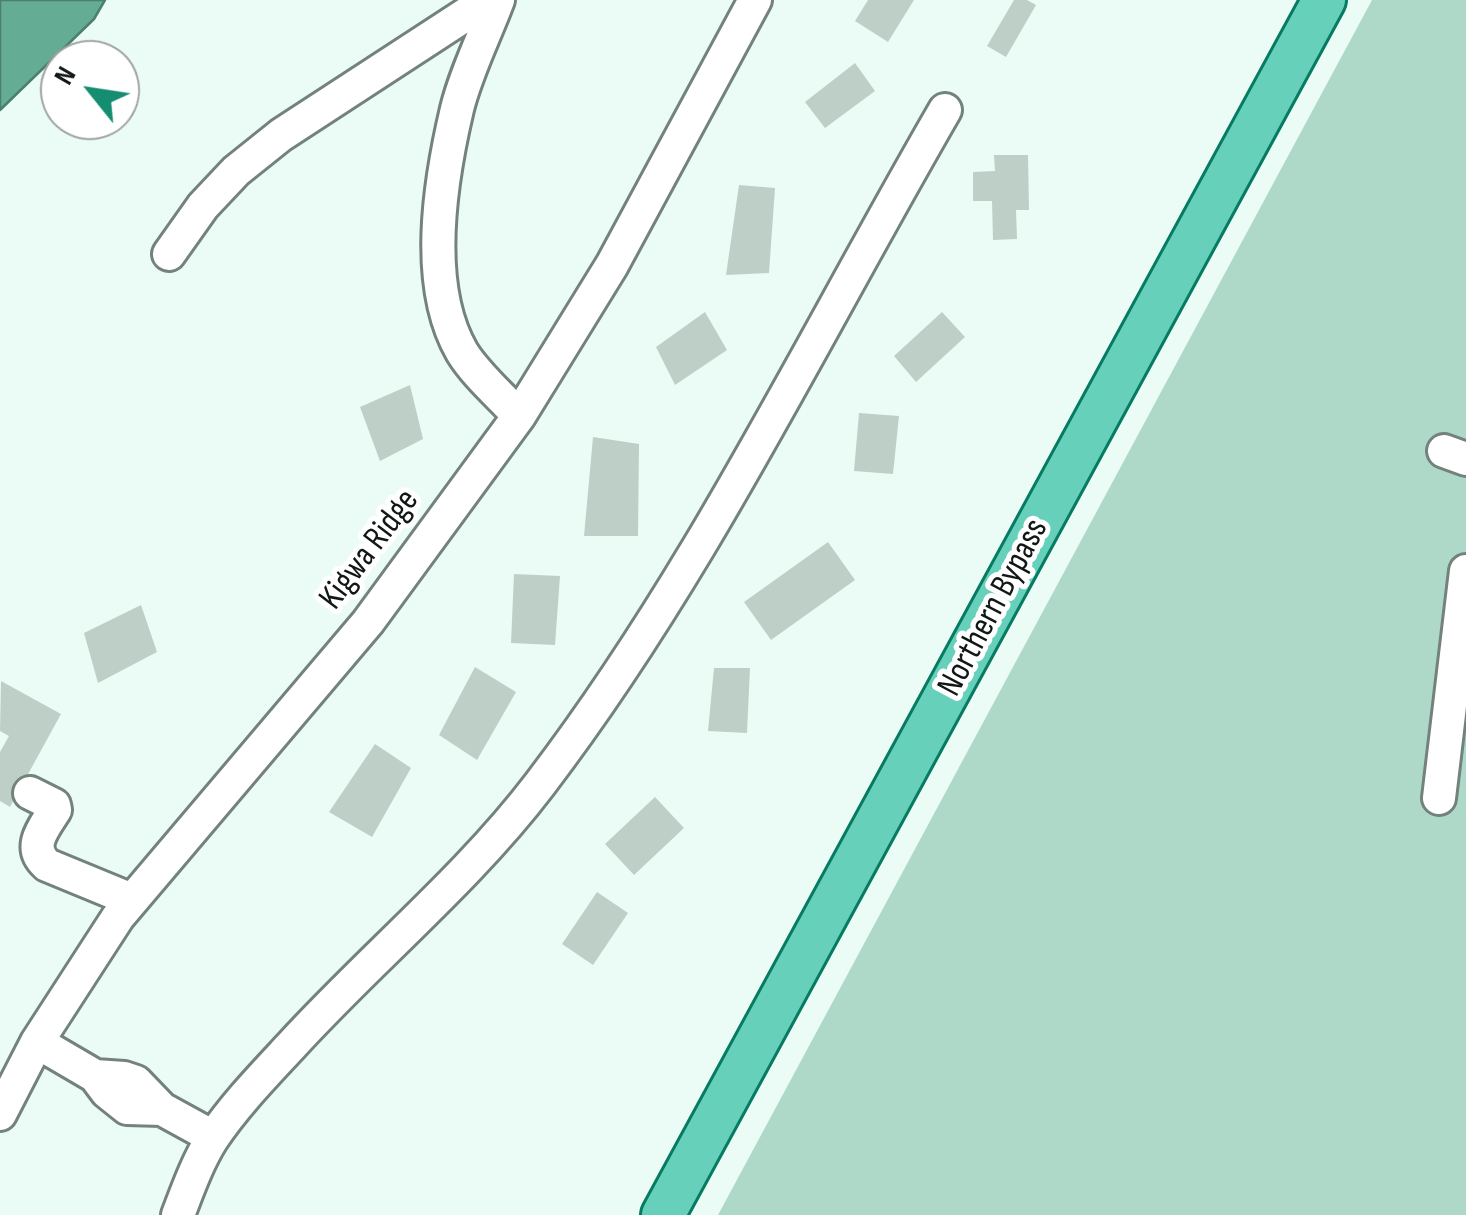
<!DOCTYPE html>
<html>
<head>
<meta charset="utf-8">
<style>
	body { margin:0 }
	#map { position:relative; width:1466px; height:1215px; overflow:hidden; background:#ebfcf6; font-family:"Sofia Sans Condensed",sans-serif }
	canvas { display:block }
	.north { position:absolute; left:40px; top:40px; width:100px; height:100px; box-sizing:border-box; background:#fff; border:2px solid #a0a2a1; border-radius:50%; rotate:300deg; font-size:28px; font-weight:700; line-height:40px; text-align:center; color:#111715 }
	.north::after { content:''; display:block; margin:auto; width:35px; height:45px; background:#148d70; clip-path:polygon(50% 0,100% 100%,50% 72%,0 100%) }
</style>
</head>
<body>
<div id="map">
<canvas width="1466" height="1215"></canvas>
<div class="north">N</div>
</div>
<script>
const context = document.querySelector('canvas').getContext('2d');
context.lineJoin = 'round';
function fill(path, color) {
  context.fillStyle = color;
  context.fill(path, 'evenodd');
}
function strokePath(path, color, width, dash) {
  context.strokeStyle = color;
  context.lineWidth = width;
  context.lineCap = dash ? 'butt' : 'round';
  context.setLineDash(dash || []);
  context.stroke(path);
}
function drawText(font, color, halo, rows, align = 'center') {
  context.font = font + ' "Sofia Sans Condensed",sans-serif';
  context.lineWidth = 10;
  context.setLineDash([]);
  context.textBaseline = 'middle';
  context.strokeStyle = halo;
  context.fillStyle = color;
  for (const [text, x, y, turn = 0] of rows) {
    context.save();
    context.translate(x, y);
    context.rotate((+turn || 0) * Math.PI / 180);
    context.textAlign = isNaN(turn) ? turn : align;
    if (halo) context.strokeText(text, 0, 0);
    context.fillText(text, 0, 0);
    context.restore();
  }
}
const green = new Path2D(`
	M1372,0H1466V1215H718Z`);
const water = new Path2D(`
	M0,0H105L94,19L0,110Z`);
const building = new Path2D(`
	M868,0H914L888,42L855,21Z
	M1014,0H1027L1036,5L1006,57L987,46Z
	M855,63L875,91L825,128L805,102Z
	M994,155H1028L1029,210H1016L1017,239L993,240L992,201H973V172L995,171Z
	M739,185L775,188L769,273L726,275Z
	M705,312L727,350L675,385L656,347Z
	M942,312L965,337L916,382L894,356Z
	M410,385L423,439L380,461L360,407Z
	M859,413L899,416L893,474L854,471Z
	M593,437L639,444L638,536H584Z
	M828,542L855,580L771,640L744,602Z
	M514,574L560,576L555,645L511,643Z
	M141,605L157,652L98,683L84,633Z
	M475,667L516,692L477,760L439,735Z
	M714,668H750L747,733L708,731Z
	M1,681L61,714L10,807L0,801V752L9,736L0,731Z
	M375,744L411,768L372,837L329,812Z
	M655,797L684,828L634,875L605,844Z
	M597,892L628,913L593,965L562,944Z`);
const minor = new Path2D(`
	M498,0C485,35 466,72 457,109C440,181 423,285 462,352C476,375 501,396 519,416
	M169,254L203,206L236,171L281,135L488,0
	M1444,451L1466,459
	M30,793L54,805L55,810C43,829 27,847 47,865L132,900
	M1439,798L1466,571
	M37,1042L95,1076L107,1092L127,1108L162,1109
	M95,1076L124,1078L136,1082L162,1109L213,1137
	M0,1114L37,1042L118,917L368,622L519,416L612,265L755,0
	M178,1215C188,1189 197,1163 212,1139C234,1106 263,1076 290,1047C371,958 467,880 540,784C699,576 814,336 945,110`);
const major = new Path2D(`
	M663,1215L1324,0`);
const streetNames = [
	["Kigwa Ridge",370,550,-53],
	["Northern Bypass",994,608,-62]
];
fill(green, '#aed9c9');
fill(water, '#64ac94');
strokePath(water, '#4b7f6e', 2.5);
fill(building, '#becfc8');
strokePath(minor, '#73827c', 38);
strokePath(major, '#067b62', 48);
strokePath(minor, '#fff', 32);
strokePath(major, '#66d0ba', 42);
drawText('35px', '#111715', '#fff', streetNames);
</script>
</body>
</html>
